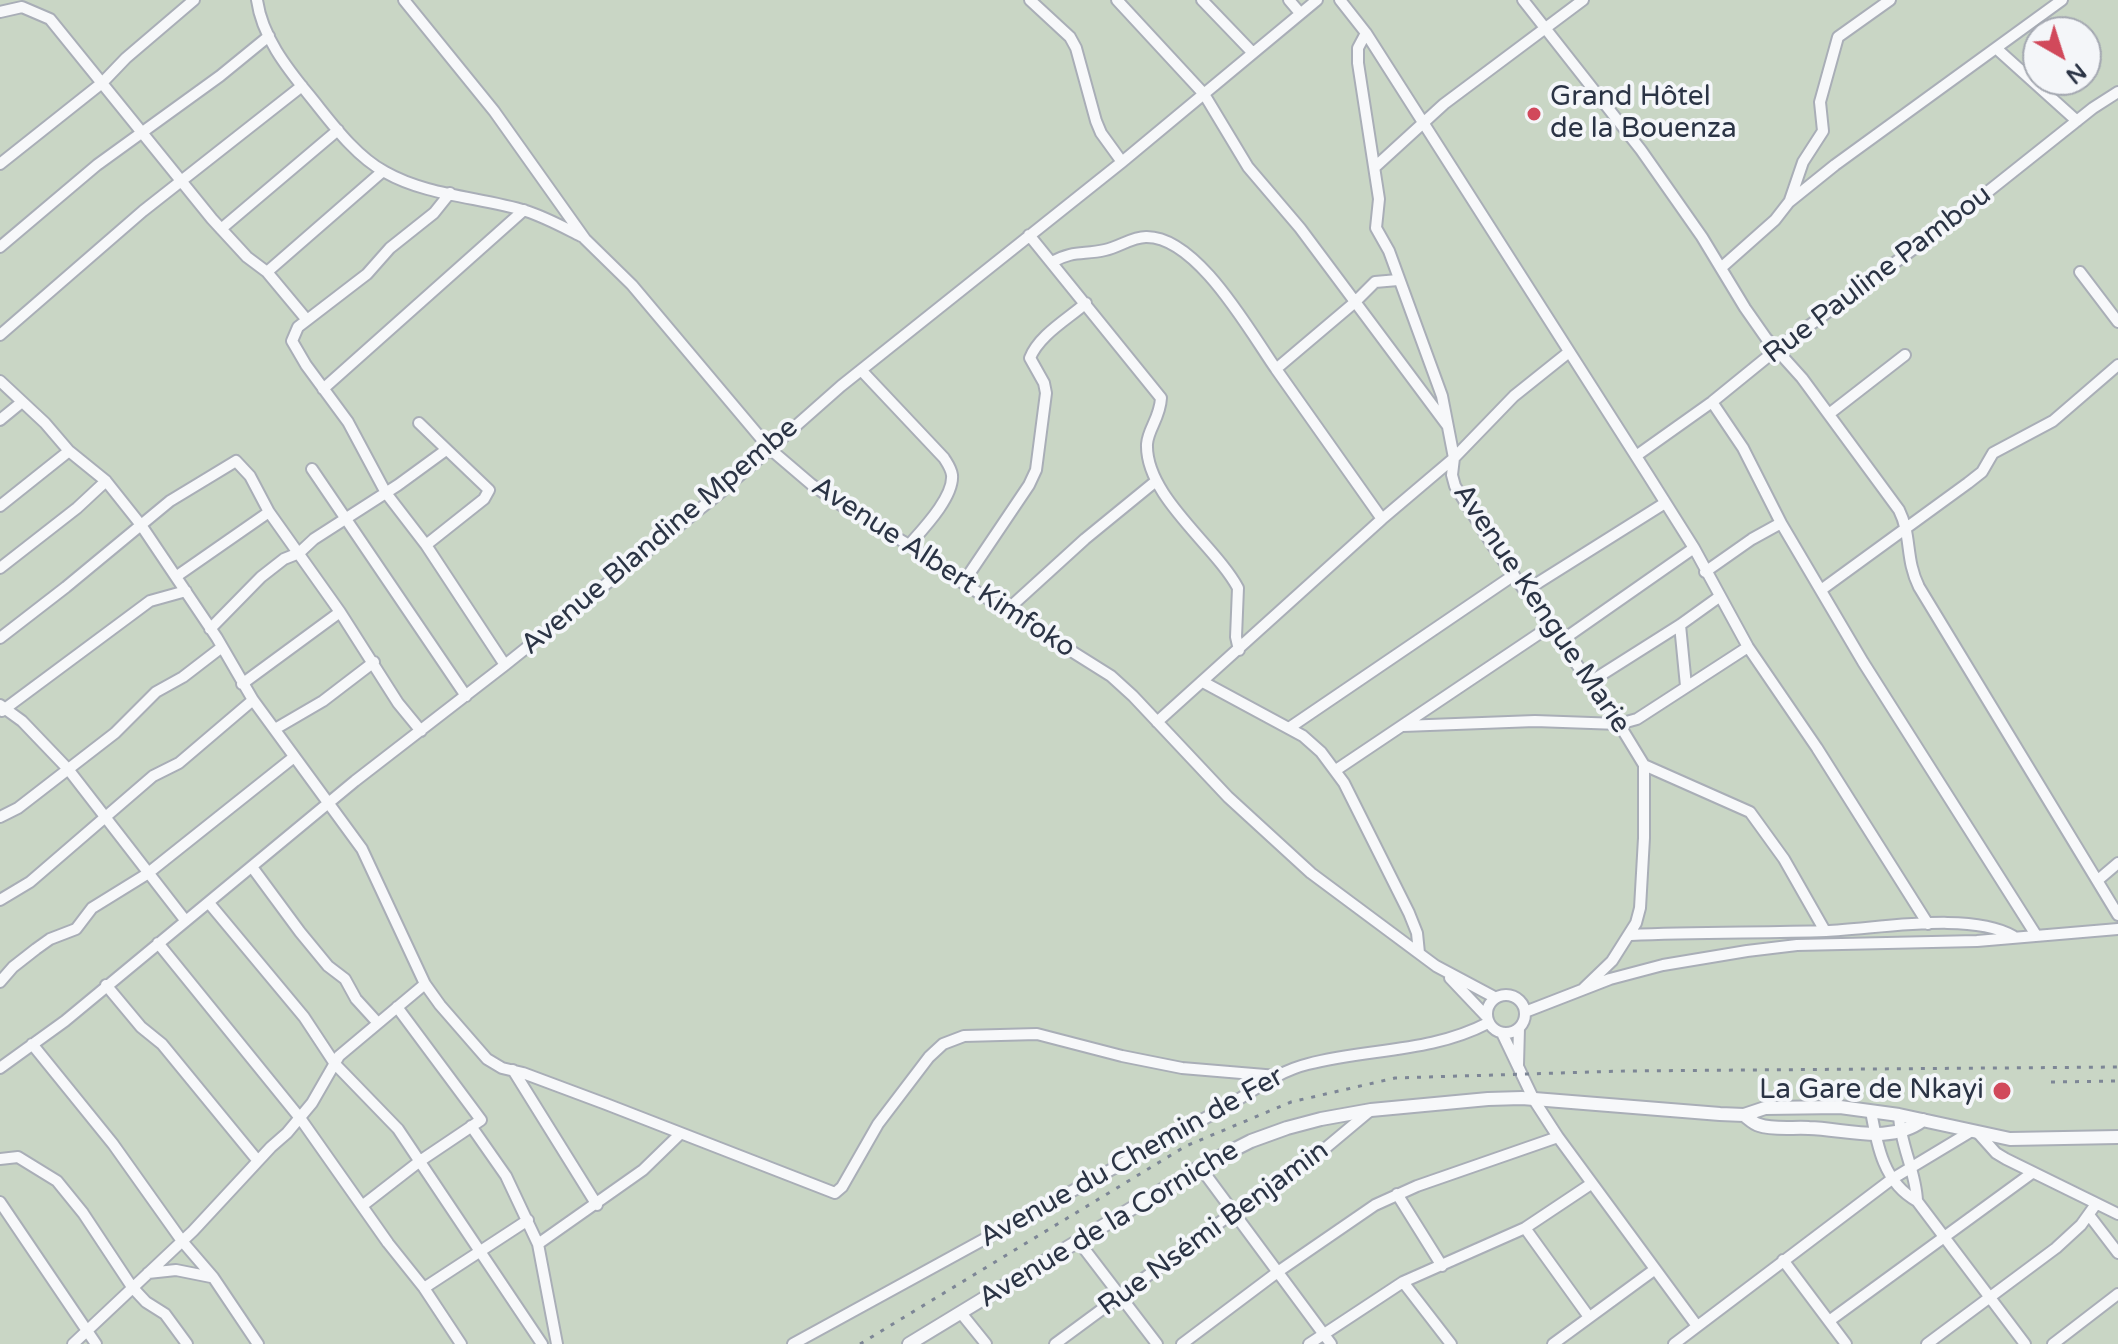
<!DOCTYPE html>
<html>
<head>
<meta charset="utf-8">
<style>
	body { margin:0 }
	#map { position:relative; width:2118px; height:1344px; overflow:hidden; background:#e4e7ec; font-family:"Varela Round",sans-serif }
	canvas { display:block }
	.north { position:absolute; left:2022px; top:16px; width:80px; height:80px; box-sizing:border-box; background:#f4f6f9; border:2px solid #a4a8b1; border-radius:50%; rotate:141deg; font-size:22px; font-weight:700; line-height:32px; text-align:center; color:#2b3445 }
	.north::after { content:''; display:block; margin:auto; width:28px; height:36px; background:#d1495b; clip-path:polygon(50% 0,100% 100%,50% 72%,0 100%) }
</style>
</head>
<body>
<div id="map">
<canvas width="2118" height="1344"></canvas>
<div class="north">N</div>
</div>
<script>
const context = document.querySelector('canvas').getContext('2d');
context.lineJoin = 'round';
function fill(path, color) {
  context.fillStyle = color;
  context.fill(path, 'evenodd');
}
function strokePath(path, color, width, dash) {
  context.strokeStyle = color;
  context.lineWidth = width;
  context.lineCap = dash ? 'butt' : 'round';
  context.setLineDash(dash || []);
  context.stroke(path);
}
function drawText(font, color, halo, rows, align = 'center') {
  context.font = font + ' "Varela Round",sans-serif';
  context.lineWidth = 8;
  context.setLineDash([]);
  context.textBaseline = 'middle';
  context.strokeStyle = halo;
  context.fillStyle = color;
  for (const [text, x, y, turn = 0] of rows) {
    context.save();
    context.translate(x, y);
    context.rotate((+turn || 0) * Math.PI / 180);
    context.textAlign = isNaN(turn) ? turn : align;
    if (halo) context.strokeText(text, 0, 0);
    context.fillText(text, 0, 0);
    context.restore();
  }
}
const green = new Path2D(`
	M0,0H2118V1344H0ZM2038,32H2086V80H2038Z`);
const minor = new Path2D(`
	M257,0C262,36 286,67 309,95C331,122 354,155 385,172C427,196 480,197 526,211C545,217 563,227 581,236
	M404,0L494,111L585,239L632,285L770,449L811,484L841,505L909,545L963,583L1111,676L1133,696L1228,797L1311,873L1436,966L1496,998
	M1030,0L1070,37L1076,48L1096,121L1101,133L1122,162
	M1117,0L1204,94L1248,167L1300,228L1447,425
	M1202,0L1252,52
	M1289,0L1300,13
	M1340,0L1366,33L1648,475L1694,548L1748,647L1817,748L1928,924
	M1523,0L1641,150L1702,237L1745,308L1766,338L1802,378L1899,510C1912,536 1905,559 1919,587L2118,915
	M0,12L22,7L50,19L212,219L247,257L267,272L307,320
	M1366,33L1358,48V63L1379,199L1376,228L1389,251L1442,396L1454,458L1452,475L1455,486L1493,546L1619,724L1644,765V838L1640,908L1636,923L1612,961L1584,988
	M1997,49L2077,121
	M0,164L102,83L126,58L194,0
	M1375,167L1444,104L1583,0
	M450,193L434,213L390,248L367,274L298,327L292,341L306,365L348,422L386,493L426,545L505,665
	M1790,200L1803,162L1823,131L1820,102L1838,37L1890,0
	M221,229L338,130
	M1029,235L1161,398C1160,418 1148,429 1147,444C1145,496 1215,545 1238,588L1236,637L1239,650
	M0,247L97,165L220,76L269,36
	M1052,262C1074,250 1083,255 1105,250C1119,247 1132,237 1146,237C1197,236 1250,332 1276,369
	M1722,267L1775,220L1789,202L1835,165L2062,0
	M267,272L383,171
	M2080,272L2118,322
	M0,335L143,211L302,86
	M861,370L944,458C947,463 951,468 952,475C954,497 923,529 909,545
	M0,381L45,423L69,451L106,481L141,525L217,638L253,700L362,849L425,984L440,1005L487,1059L502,1068L523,1073L606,1104L835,1193L842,1187L878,1124L929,1057L943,1044L964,1036L1037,1034L1122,1056L1182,1068L1277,1076
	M323,389L524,210
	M1712,402L1743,448L1781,523L1863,662L2036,935
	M1829,414L1905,355
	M0,420L22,402
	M419,423L489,490L484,499L426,545
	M1636,456L1712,402L1776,350L1946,225L2093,108L2118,92
	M312,469L466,696
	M0,506L69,451
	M1382,519L1276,369L1354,303L1375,282L1398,280
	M0,568L77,508L106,481
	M1705,572L1752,539L1781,523
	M177,576L269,512
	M963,583L1029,485L1036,470L1046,393L1044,383L1030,358C1039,335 1068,319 1086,303
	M1821,590L1968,483L1982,472L1993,453L2053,421L2118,365
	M1525,591L1665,503
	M1007,610L1085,539L1156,481
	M1680,625L1686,686
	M210,629L261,577L284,559L299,553L314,539L398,485L446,450
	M0,638L66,587L170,501L236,461L250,476L269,512L340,612L398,703L421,731
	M1561,641L1694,548
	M1203,682L1303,736L1321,752L1344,783L1409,913L1417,933L1419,953
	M1590,682L1680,625L1719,597
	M242,684L340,612
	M0,705L22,721L68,769L185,920
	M2,711L150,601L186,591
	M1157,722L1382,519L1454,458L1514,396L1569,352
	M1403,726L1535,721L1619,724L1637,719L1748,647
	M1289,728L1514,575
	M275,729L323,701L374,662
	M1644,765L1750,812L1784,859L1825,931
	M1336,770L1549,627
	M0,817L18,808L115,733L156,692L183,677L222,647
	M252,867L300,932L328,966L345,979L356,999L377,1022
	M2098,880L2118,863
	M0,900L30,882L153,776L179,763L253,700
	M209,903L304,1017L335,1064L398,1129L542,1344
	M1631,935C1696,932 1761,933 1826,931C1877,929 1970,911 2013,936
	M158,943L300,1118L388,1243L424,1288L461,1344
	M1450,978L1486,1016
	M0,982L13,967L36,949L50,939L76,929L92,908L147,874L294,757
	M106,985L141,1027L162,1044L258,1161
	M1487 1014a19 19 0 1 1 38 0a19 19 0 1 1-38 0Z
	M1525,1012L1610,979L1663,965L1747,951L1797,945L1977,941L2118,929
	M1502,1033L1534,1100L1558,1137L1697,1326
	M32,1044L113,1144L182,1241L213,1277L258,1344
	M1518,1065L1519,1028
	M0,1068L65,1021L355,781L505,665L721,492L841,386L1122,162L1317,0
	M513,1070L597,1205
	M1871,1111C1877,1146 1884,1183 1917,1201L2025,1344
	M1899,1115C1900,1145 1916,1171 1917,1201
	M471,1126L506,1176L538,1244L557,1344
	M1979,1134L1996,1153L2006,1159L2118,1214
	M0,1159L18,1157L57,1181L83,1213L132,1287L146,1302L165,1314L187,1344
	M1200,1167L1331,1344
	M1397,1194L1442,1266
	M0,1202L96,1344
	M362,1206L420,1161L481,1120L397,1007
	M2089,1215L2118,1253
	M1525,1228L1589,1317
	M1079,1242L1157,1344
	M538,1244L643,1170L680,1134
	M1783,1260L1846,1344
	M148,1273L176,1270L211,1277
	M1403,1282L1451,1344
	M424,1288L528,1220
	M961,1313L986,1344
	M1829,1321L2032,1173
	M73,1344L193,1231L271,1147L287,1133L312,1103L339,1056L425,984
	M793,1344L1231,1104C1256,1089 1279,1071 1308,1064C1369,1048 1430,1053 1488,1023
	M1055,1344L1234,1212L1322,1151L1371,1110
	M1182,1344L1279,1271L1375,1205L1417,1186L1558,1137
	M1309,1344L1403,1282L1525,1228L1591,1184
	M1553,1344L1654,1270
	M1674,1344L1892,1179L1970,1132
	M1927,1344L2056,1248L2081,1225L2096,1204
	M2053,1344L2118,1294`);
const tertiary = new Path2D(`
	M1744,1115C1748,1118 1754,1124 1759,1125C1773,1130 1794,1127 1809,1128C1846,1129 1890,1145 1923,1120
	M909,1344L1200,1167L1251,1141L1287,1128L1321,1119L1371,1110L1488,1099L1522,1098L1720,1114L1744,1115L1765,1108L1840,1107L1899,1115L2010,1139L2118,1137`);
const rail = new Path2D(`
	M2051,1082L2118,1081
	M860,1344L1186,1146L1291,1102L1395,1078L1625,1071L2118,1067`);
const markers = [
	[1534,114,8,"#d1495b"],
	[2002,1091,10,"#d1495b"]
];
const poiNames = [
	["Grand Hôtel",1550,98],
	["de la Bouenza",1550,130],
	["La Gare de Nkayi",1984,1091,"right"]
];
const streetNames = [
	["Rue Pauline Pambou",1878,275,-37],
	["Avenue Blandine Mpembe",660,537,-40],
	["Avenue Albert Kimfoko",943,568,33],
	["Avenue Kengue Marie",1541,609,56],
	["Avenue du Chemin de Fer",1132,1158,-29],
	["Avenue de la Corniche",1109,1225,-31],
	["Rue Nsémi Benjamin",1214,1229,-36]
];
fill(green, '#c9d6c5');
strokePath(minor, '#a9aeb7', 14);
strokePath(tertiary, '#a9aeb7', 16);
strokePath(minor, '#f7f8fa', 10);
strokePath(tertiary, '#f7f8fa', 12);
strokePath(rail, '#7d8696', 3, [4, 8]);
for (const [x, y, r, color] of markers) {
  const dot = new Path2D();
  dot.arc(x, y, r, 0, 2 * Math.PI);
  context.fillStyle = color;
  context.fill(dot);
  strokePath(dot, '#f4f6f9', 3);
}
drawText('28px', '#2b3445', '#f4f6f9', poiNames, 'left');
drawText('28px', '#2b3445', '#f4f6f9', streetNames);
</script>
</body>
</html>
